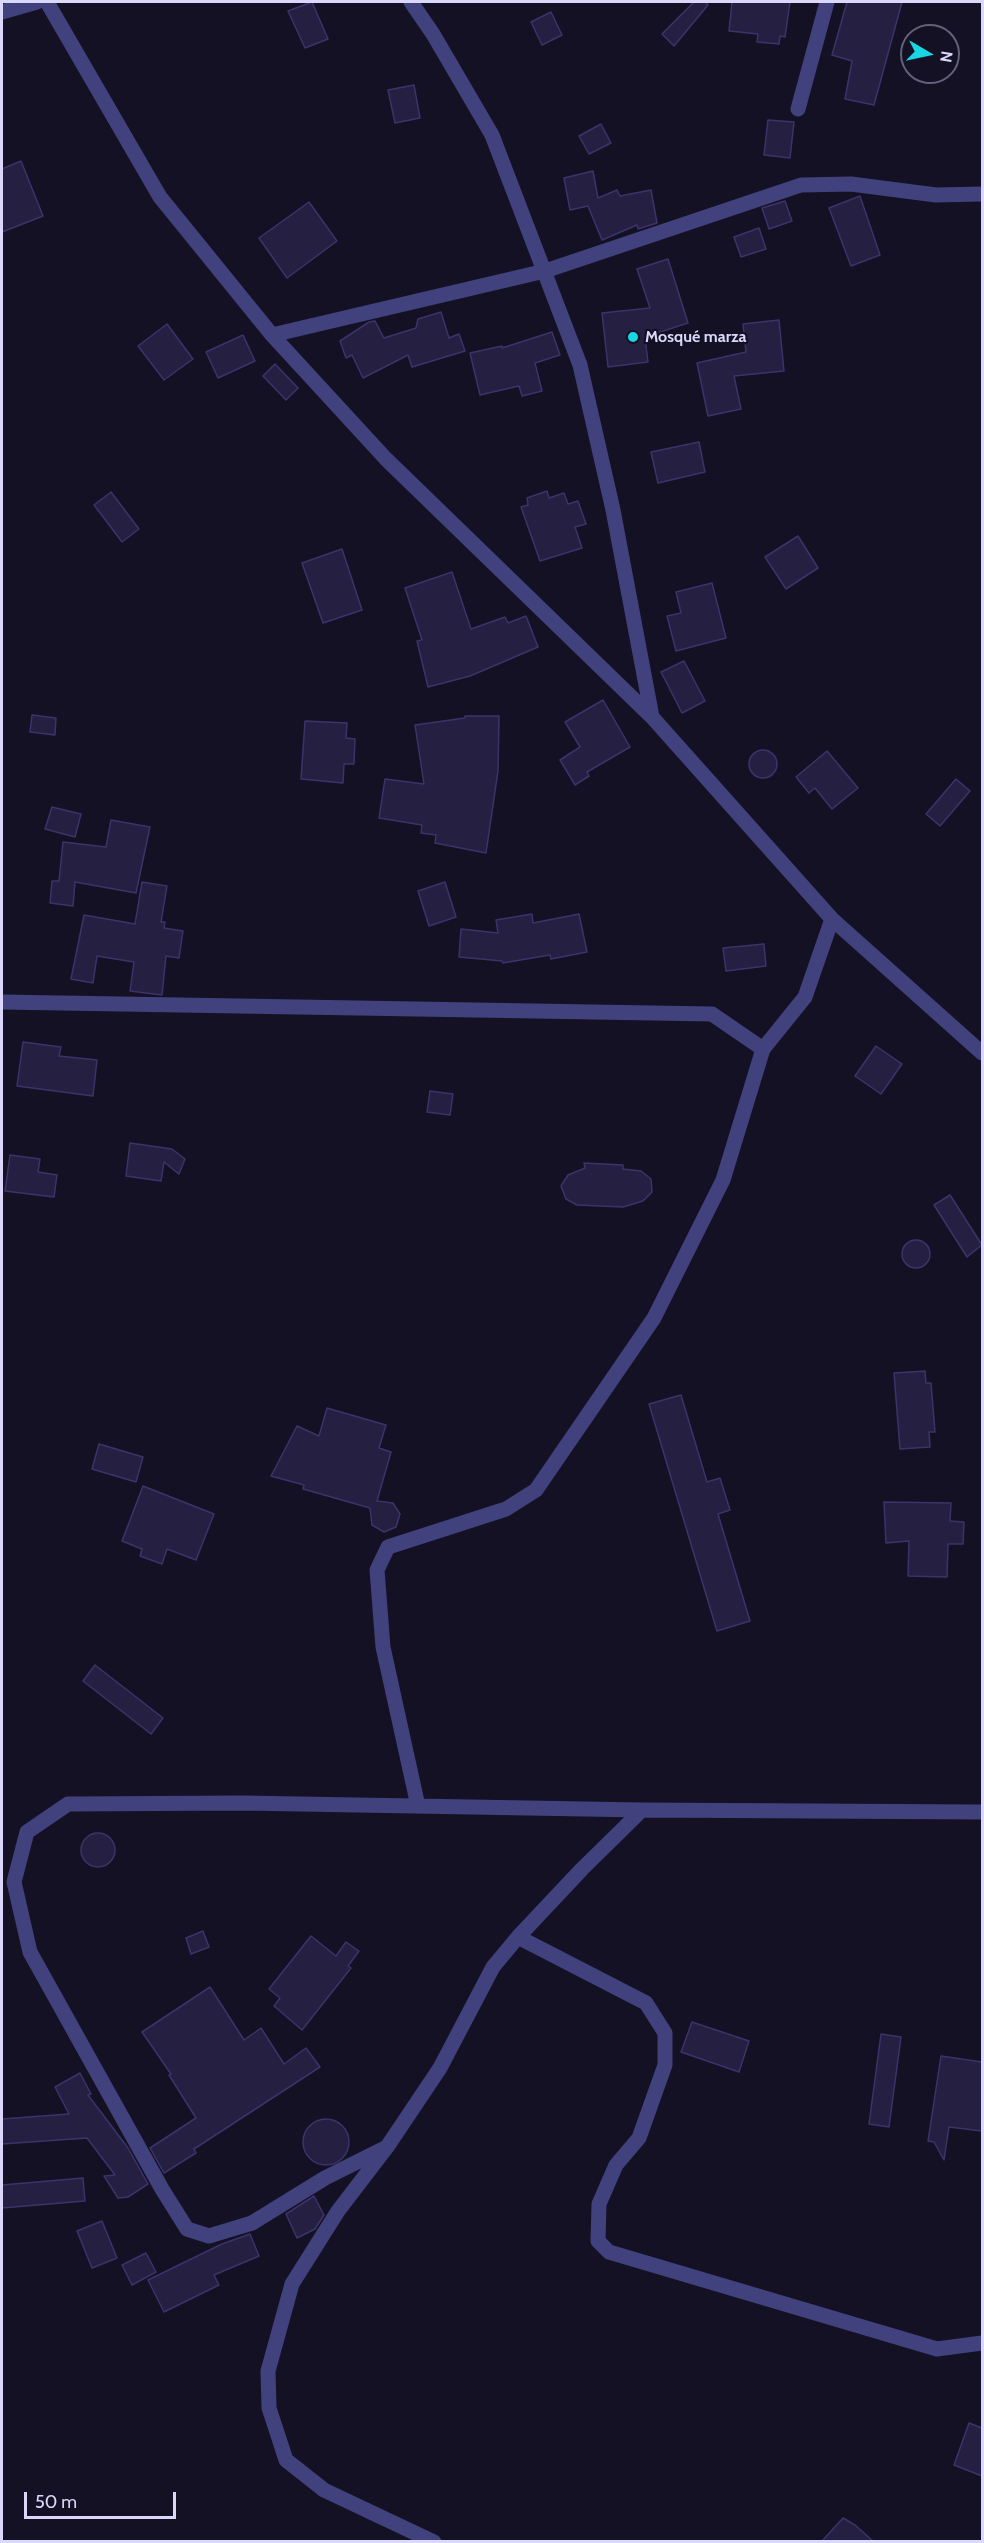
<!DOCTYPE html>
<html>
<head>
<meta charset="utf-8">
<style>
	body { margin:0 }
	#map { position:relative; width:984px; height:2543px; overflow:hidden; background:#131123; font-family:Cabin,sans-serif }
	canvas { display:block }
	.frame { position:absolute; inset:0; border:3px solid #dad7fb; pointer-events:none }
	.north { position:absolute; left:900px; top:24px; width:60px; height:60px; box-sizing:border-box; background:#131123; border:2px solid #636079; border-radius:50%; rotate:99deg; font-size:16px; font-weight:700; line-height:24px; text-align:center; color:#dad7fb }
	.north::after { content:''; display:block; margin:auto; width:21px; height:27px; background:#19d6e4; clip-path:polygon(50% 0,100% 100%,50% 72%,0 100%) }
	.scale { position:absolute; left:24px; top:2492px; width:152px; height:27px; box-sizing:border-box; border:3px solid #dad7fb; border-top:0; padding-left:8px; font-size:18px; line-height:21px; white-space:nowrap; color:#dad7fb; -webkit-text-stroke:4px #131123; paint-order:stroke }
</style>
</head>
<body>
<div id="map">
<canvas width="984" height="2543"></canvas>
<div class="frame"></div>
<div class="north">N</div>
<div class="scale">50 m</div>
</div>
<script>
const context = document.querySelector('canvas').getContext('2d');
context.lineJoin = 'round';
function fill(path, color) {
  context.fillStyle = color;
  context.fill(path, 'evenodd');
}
function strokePath(path, color, width, dash) {
  context.strokeStyle = color;
  context.lineWidth = width;
  context.lineCap = dash ? 'butt' : 'round';
  context.setLineDash(dash || []);
  context.stroke(path);
}
function drawText(font, color, halo, rows, align = 'center') {
  context.font = font + ' Cabin,sans-serif';
  context.lineWidth = 4.5;
  context.setLineDash([]);
  context.textBaseline = 'middle';
  context.strokeStyle = halo;
  context.fillStyle = color;
  for (const [text, x, y, turn = 0] of rows) {
    context.save();
    context.translate(x, y);
    context.rotate((+turn || 0) * Math.PI / 180);
    context.textAlign = isNaN(turn) ? turn : align;
    if (halo) context.strokeText(text, 0, 0);
    context.fillText(text, 0, 0);
    context.restore();
  }
}
const building = new Path2D(`
	M312,2L328,39L305,48L288,11Z
	M694,2H705L708,5L674,46L662,34Z
	M732,2H790L785,37L780,36L779,44L757,42L758,34L729,31Z
	M847,2H902L874,105L845,99L852,61L832,55Z
	M551,12L562,35L542,45L531,22Z
	M414,85L420,118L395,123L388,90Z
	M768,120L794,122L790,158L764,155Z
	M601,124L611,143L589,154L579,136Z
	M21,161L43,216L2,232V169Z
	M593,171L598,198L617,190L620,196L651,190L657,223L638,229L637,225L602,240L588,206L570,210L564,178Z
	M860,196L880,255L851,266L829,208Z
	M785,201L792,221L769,229L762,208Z
	M309,202L337,241L287,278L259,238Z
	M759,228L766,249L741,257L734,237Z
	M668,259L688,323L645,337L648,362L608,367L602,313L650,308L637,269Z
	M441,312L449,338L459,334L465,351L412,367L408,355L363,378L352,355L346,358L340,341L369,322L375,321L384,338L416,328L418,319Z
	M779,320L784,371L734,376L741,409L708,416L697,363L746,352L743,324Z
	M167,324L193,359L164,380L138,346Z
	M552,332L560,355L535,363L542,391L522,396L519,386L480,395L470,353L502,346V348Z
	M243,335L255,361L218,378L206,352Z
	M275,364L298,388L286,400L263,376Z
	M699,442L705,472L658,483L651,452Z
	M547,491L549,498L564,493L568,504L578,501L586,524L575,527L582,548L540,561L521,507L528,505L527,498Z
	M111,492L139,529L122,542L94,505Z
	M798,536L818,568L786,589L765,557Z
	M342,549L362,610L323,623L302,563Z
	M452,572L471,629L505,617L508,623L526,616L538,647L470,676L428,687L417,641L422,640L405,588Z
	M712,583L726,638L676,651L667,616L681,613L676,592Z
	M684,661L705,701L682,713L661,672Z
	M603,700L630,747L587,772L589,776L575,785L560,760L580,747L565,722Z
	M32,715L56,718L55,735L30,732Z
	M465,716H499L498,771L486,853L435,843L436,835L421,833L422,825L379,818L385,779L424,784L415,725L465,718Z
	M305,721L347,723L346,738L355,739L354,764H344L343,783L301,779Z
	M749 764a14 14 0 1 1 28 0a14 14 0 1 1-28 0Z
	M827,751L858,788L832,809L815,788L809,793L796,777Z
	M956,779L970,791L940,826L926,814Z
	M52,807L81,814L75,837L45,829Z
	M111,820L150,827L136,893L75,882L73,906L50,903L52,881H59L63,842L106,847Z
	M142,882L167,886L161,922H165L164,928L183,931L179,958L166,956L162,995L130,991L134,962L97,956L93,983L71,979L84,915L135,924Z
	M445,882L456,917L429,926L418,891Z
	M532,914L533,923L579,914L587,952L551,959L550,955L503,963L502,961L459,957L461,929L498,933L496,920Z
	M764,944L766,966L726,971L723,948Z
	M23,1042L61,1047L59,1056L97,1060L93,1096L17,1086Z
	M876,1046L902,1064L881,1094L855,1076Z
	M430,1091L453,1094L450,1115L427,1112Z
	M130,1143L172,1149L185,1159L179,1174L164,1162L161,1181L126,1176Z
	M10,1155L40,1159L38,1172L57,1175L54,1197L5,1191Z
	M584,1163L623,1165V1169L641,1171L651,1179L652,1192L643,1201L623,1207L577,1205L566,1199L561,1186L568,1175L585,1168Z
	M950,1195L982,1245L967,1257L934,1205Z
	M902 1254a14 14 0 1 1 28 0a14 14 0 1 1-28 0Z
	M925,1371L926,1383H931L935,1432H929L930,1447L900,1449L894,1373Z
	M681,1395L707,1482L720,1478L730,1510L718,1514L750,1621L717,1631L649,1404Z
	M327,1408L386,1425L379,1448L391,1452L377,1501L393,1503L400,1514L396,1527L384,1532L372,1525L370,1508L303,1489L304,1485L271,1476L297,1426L319,1436Z
	M99,1444L143,1457L136,1482L92,1469Z
	M143,1486L214,1514L196,1560L167,1549L162,1564L140,1556L142,1549L122,1541Z
	M884,1502L951,1503L950,1521L964,1522L963,1544H948L947,1577L908,1576L909,1541L886,1543Z
	M95,1665L163,1718L151,1734L83,1681Z
	M81 1850a17 17 0 1 1 34 0a17 17 0 1 1-34 0Z
	M203,1931L209,1947L191,1954L186,1938Z
	M311,1936L336,1956L346,1942L359,1951L348,1966L351,1968L302,2030L274,2006L280,1998L269,1989Z
	M210,1987L244,2040L261,2028L284,2064L306,2048L320,2067L194,2149L196,2153L164,2173L150,2148L196,2118L169,2075L171,2074L142,2032Z
	M692,2022L749,2041L739,2072L681,2052Z
	M881,2034L901,2037L889,2127L869,2124Z
	M941,2056L982,2062V2131L949,2127L944,2160L934,2142L928,2141Z
	M80,2073L91,2094L88,2095L128,2148L148,2184L128,2197L118,2198L104,2176L115,2175L87,2138L2,2144V2119L69,2114L55,2087Z
	M303 2142a23 23 0 1 1 46 0a23 23 0 1 1-46 0Z
	M83,2178L85,2201L2,2208V2185Z
	M314,2196L324,2215L315,2229L297,2238L286,2214Z
	M102,2221L117,2258L92,2268L77,2231Z
	M250,2234L259,2256L214,2275L219,2285L164,2312L148,2280L222,2244Z
	M146,2253L156,2272L132,2285L122,2265Z
	M969,2423L982,2428V2476L954,2465Z
	M843,2518L855,2525L873,2541H822Z`);
const street = new Path2D(`
	M47,2L160,197L272,335L386,459L652,717L832,919L982,1053
	M411,2L433,34L492,135L580,365L613,510L652,717
	M2,12L37,2
	M798,109L827,2
	M272,335L545,271L801,185L851,184L936,195L982,194
	M2,1002L712,1014L763,1049L805,997L832,919
	M418,1806L383,1647L377,1570L388,1547L506,1509L536,1490L654,1318L723,1180L763,1049
	M518,1937L646,2003L665,2033V2065L639,2138L616,2165L599,2204L598,2241L609,2252L937,2349L982,2343
	M387,2147L325,2178L252,2223L209,2236L187,2229L162,2189L30,1952L14,1882L27,1832L68,1804L243,1803L642,1810L982,1812
	M434,2542L324,2490L286,2460L269,2408L268,2371L292,2284L338,2211L387,2147L440,2068L493,1967L518,1937L582,1869L642,1810`);
const markers = [
	[633,337,6,"#19d6e4"]
];
const poiNames = [
	["Mosqué marza",645,337]
];
fill(building, '#251f42');
strokePath(building, '#3d336b', 1.5);
strokePath(street, '#41417d', 15);
for (const [x, y, r, color] of markers) {
  const dot = new Path2D();
  dot.arc(x, y, r, 0, 2 * Math.PI);
  context.fillStyle = color;
  context.fill(dot);
  strokePath(dot, '#131123', 2);
}
drawText('bold 16px', '#dad7fb', '#131123', poiNames, 'left');
</script>
</body>
</html>
